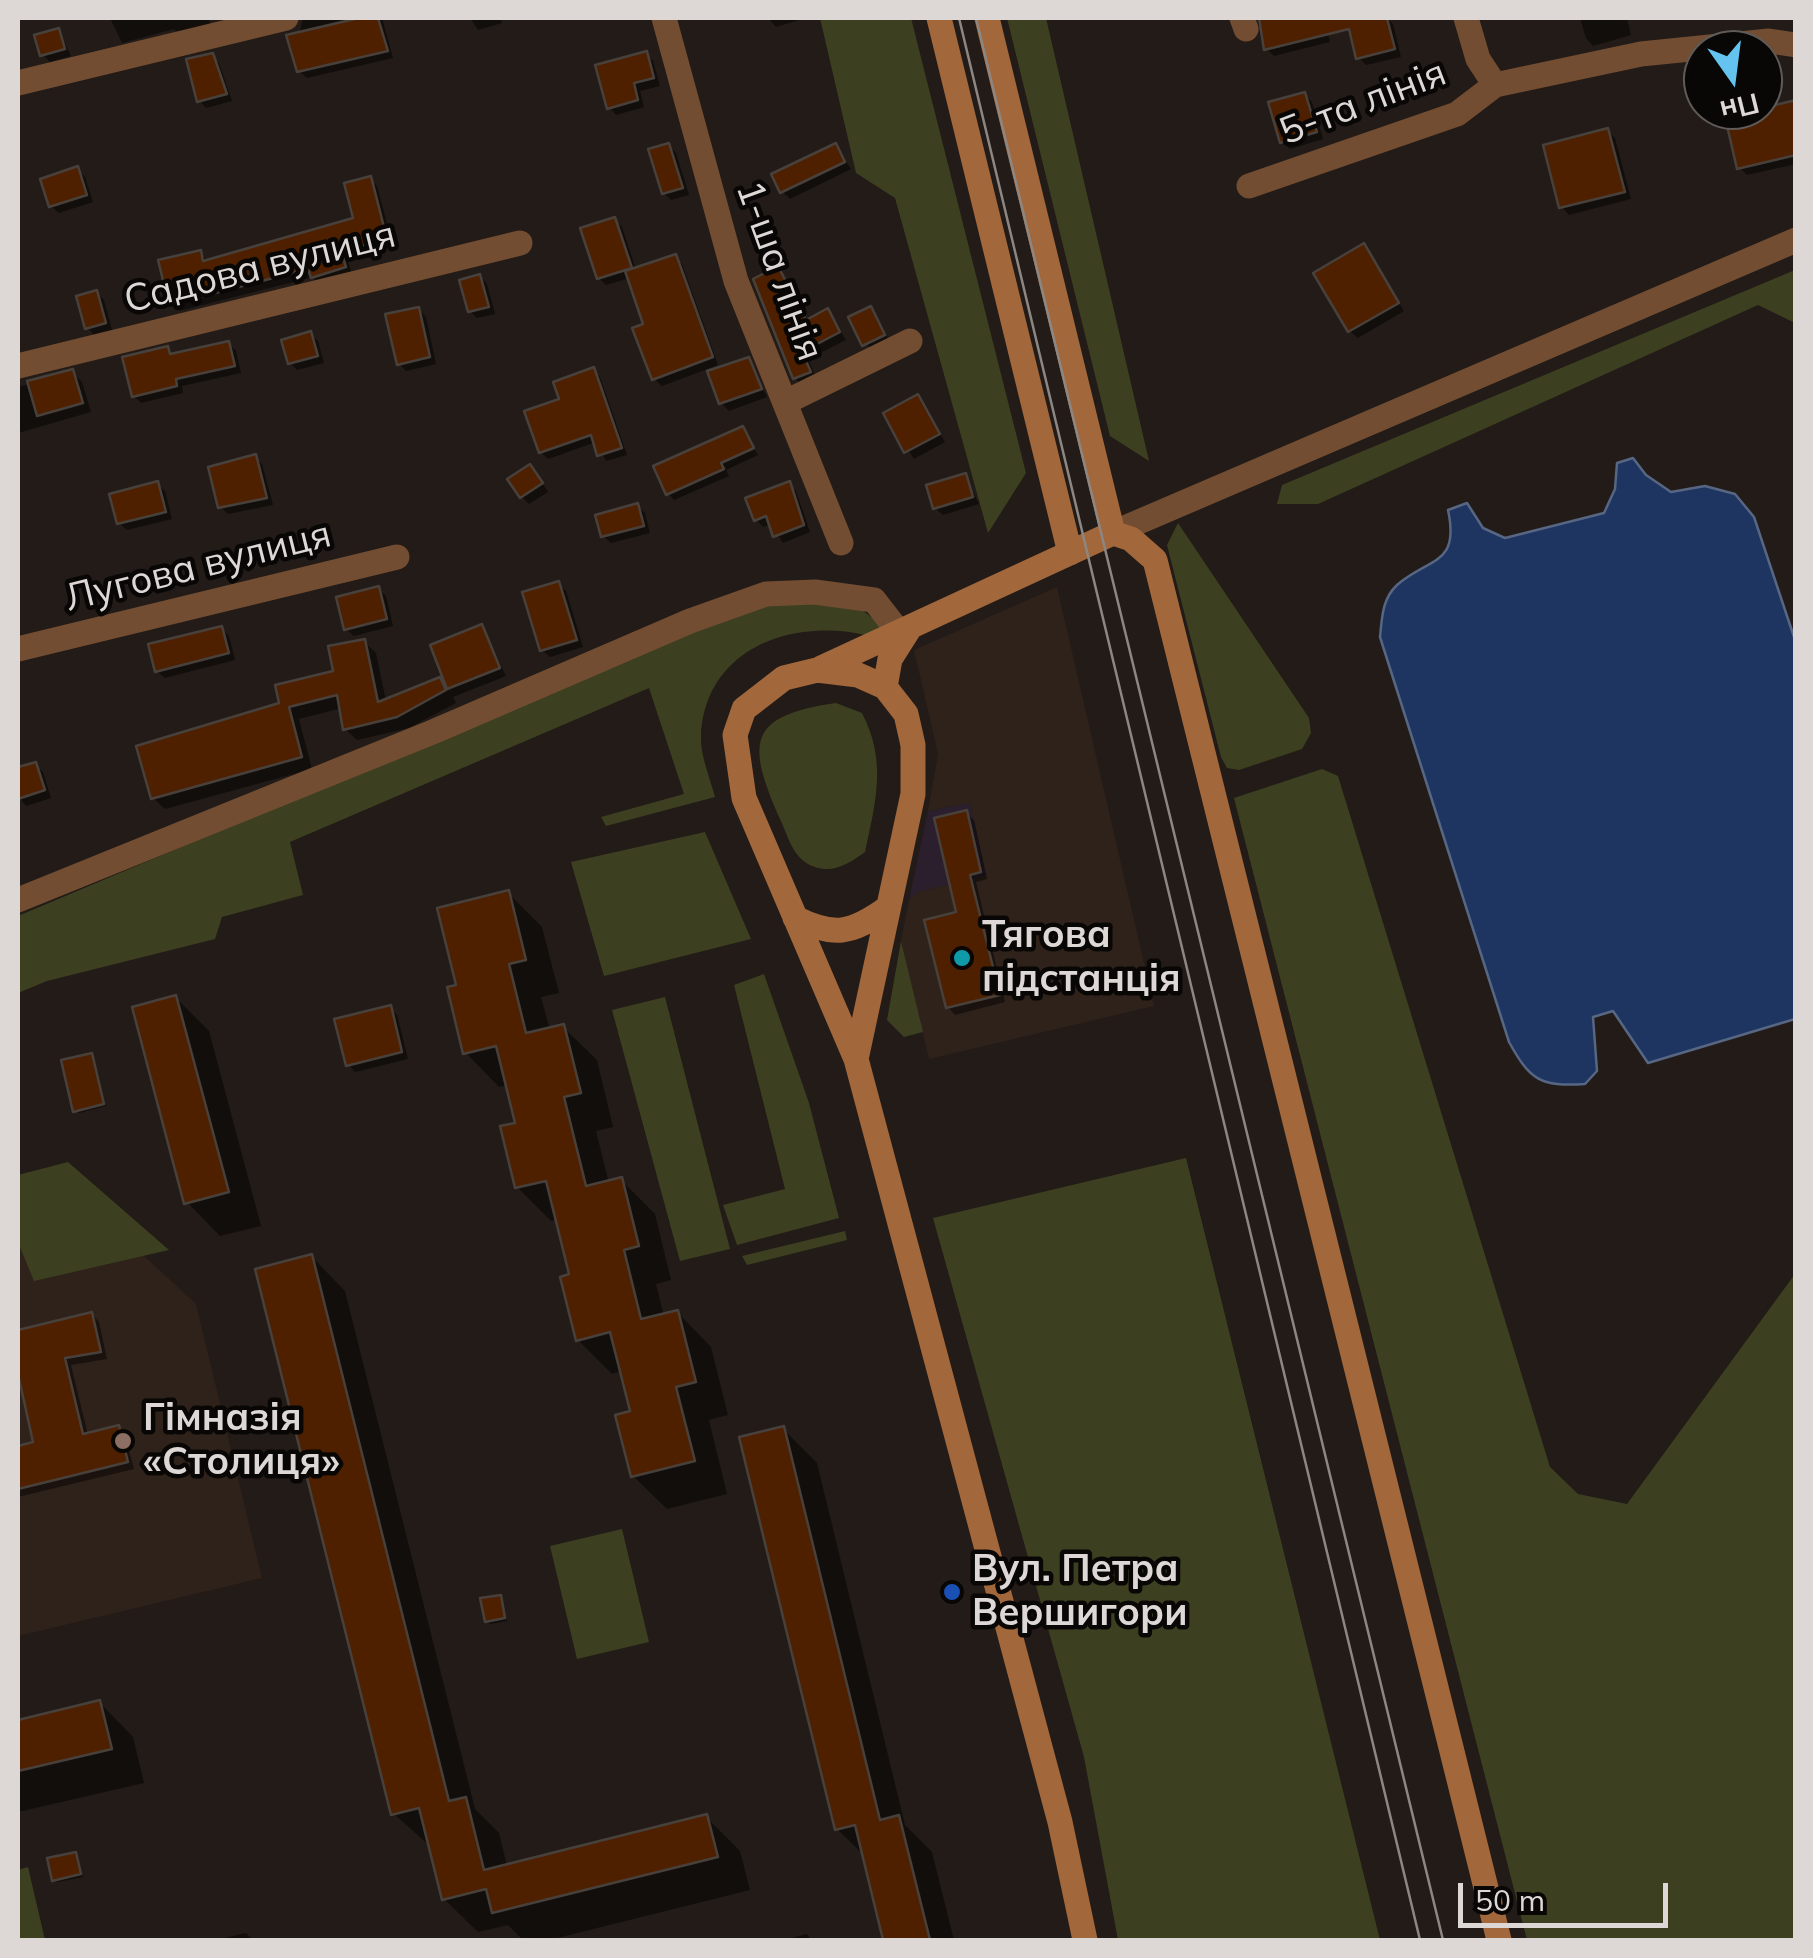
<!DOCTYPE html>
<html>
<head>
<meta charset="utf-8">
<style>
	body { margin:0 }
	#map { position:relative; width:1813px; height:1958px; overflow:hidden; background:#221b17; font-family:Mulish,sans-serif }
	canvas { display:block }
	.frame { position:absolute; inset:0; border:20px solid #ddd8d5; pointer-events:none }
	.north { position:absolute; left:1683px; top:30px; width:100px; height:100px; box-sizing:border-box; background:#090705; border:2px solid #5e5b58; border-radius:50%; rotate:166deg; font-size:28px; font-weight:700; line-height:40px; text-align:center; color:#ddd8d5 }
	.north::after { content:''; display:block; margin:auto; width:35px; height:45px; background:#65c4ef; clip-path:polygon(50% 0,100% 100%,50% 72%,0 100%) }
	.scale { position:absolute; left:1458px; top:1883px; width:210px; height:45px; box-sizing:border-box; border:5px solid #ddd8d5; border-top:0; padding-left:12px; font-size:30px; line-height:35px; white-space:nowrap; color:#ddd8d5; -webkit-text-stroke:8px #090705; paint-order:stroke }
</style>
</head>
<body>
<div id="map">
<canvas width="1813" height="1958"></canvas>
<div class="frame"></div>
<div class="north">Пн</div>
<div class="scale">50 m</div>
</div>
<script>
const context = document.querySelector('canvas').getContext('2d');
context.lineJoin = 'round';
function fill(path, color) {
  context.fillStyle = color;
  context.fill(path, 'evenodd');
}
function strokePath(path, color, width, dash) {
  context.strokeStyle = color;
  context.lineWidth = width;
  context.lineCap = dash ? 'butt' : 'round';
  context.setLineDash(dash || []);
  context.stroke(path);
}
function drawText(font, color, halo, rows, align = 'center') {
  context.font = font + ' Mulish,sans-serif';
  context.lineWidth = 9;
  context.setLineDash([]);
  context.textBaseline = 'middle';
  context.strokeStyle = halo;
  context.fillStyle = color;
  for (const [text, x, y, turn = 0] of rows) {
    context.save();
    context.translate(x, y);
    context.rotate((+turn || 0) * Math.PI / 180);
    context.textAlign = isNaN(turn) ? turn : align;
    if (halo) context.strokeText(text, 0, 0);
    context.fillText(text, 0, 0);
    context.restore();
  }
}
const commercial = new Path2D(`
	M970,802L986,875L918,892L909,900L928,811Z`);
const built = new Path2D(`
	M1057,587L1154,1006L929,1059L901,941L909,900L918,892L986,875L970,803L928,811L938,754L914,650Z
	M58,1176L196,1304L262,1578L18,1636V1186Z`);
const green = new Path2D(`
	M820,18H911L1026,473L988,533L895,198L856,173Z
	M1007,18H1046L1149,461L1110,436Z
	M1795,270V323L1758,305L1318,504H1277L1282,485Z
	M1178,523L1309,718L1311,733L1302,749L1239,770L1227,768L1221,757L1167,545Z
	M817,600L858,607L879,623V630L869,636C795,617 705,647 701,736C700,755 710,778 715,797L606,826L601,817L684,794L649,688L290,842L303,895L222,917L215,939L47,981L18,993V916L761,602Z
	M836,703L862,713C887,761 876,801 865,852C851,862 834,874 815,867C793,860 789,838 780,819C747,743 746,716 836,703Z
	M1322,769L1338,776L1550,1467L1578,1494L1627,1504L1795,1274V1940H1527L1234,798Z
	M705,832L751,939L604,976L571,862Z
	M901,941L923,1032L904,1037L887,1020Z
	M764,974L809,1103L839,1218L737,1245L723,1205L785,1189L734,985Z
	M665,997L730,1249L680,1261L612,1010Z
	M1186,1158L1380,1940H1118L1084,1757L933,1218Z
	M68,1162L169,1250L34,1281L18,1242V1175Z
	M845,1231L847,1240L747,1265L742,1256Z
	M622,1529L649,1642L577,1659L550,1546Z
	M28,1867L45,1940H18V1870Z`);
const water = new Path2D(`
	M1633,458L1646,475L1671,492L1705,486L1735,494L1754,517L1795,640V1019L1648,1063L1613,1011L1593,1017L1597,1071L1585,1084C1540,1087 1530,1080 1509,1042L1380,637C1382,618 1382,599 1397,585C1429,557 1460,566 1448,510L1467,503L1483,528L1505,538L1604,513L1615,489L1617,463Z`);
const shadow = new Path2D(`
	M110,18H209L211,28L180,35L174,29L122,43Z
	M303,18H382L393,58L307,78L299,71L289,36L300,31Z
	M470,18H501L502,23L478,30Z
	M768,18H806L776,27Z
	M1259,18H1324L1330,42L1274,56L1267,49Z
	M1387,18L1393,24L1401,57L1366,65L1358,57L1351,25Z
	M1580,18H1627L1631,35L1593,46L1586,38Z
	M59,31L71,56L50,62L42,54Z
	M646,54L653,61L660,86L640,91L644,107L616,115L609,107Z
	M212,55L219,63L232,101L206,108L199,100Z
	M1305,94L1312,102L1323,139L1290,149L1282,142Z
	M1796,103V164L1747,175L1740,168Z
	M1607,131L1615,138L1631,199L1569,215L1562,207Z
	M669,146L676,153L689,195L671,200L664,193Z
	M835,146L851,169L790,199L782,191Z
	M77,169L85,177L93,202L59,213L51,206Z
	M370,179L377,186L393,246L347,258L352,274L320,284L313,277L179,311L171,304L200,253L207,260L356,219Z
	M614,220L622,227L636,270L675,257L682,264L718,365L662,386L654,379L647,325L630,278L606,285L599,278Z
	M1363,246L1404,311L1358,338L1350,331Z
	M778,269L808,321L828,311L846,340L808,359L817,379L802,385L795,378Z
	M480,276L487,284L495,314L477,318L470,311Z
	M97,293L104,300L112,330L94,335L87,327Z
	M419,309L426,317L436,364L406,371L399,363Z
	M870,309L891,343L872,352L851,318Z
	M310,334L318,341L324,363L297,370L290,363Z
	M229,344L236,351L241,373L182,386L183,393L141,403L134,396L167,349L174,356Z
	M748,360L767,397L729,411L721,403Z
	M593,370L600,377L627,455L606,461L596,442L548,459L541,452L562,400Z
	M72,372L82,382L91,412L18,433V387Z
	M918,397L945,442L914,459L886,414Z
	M742,429L758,455L726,470L729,476L674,500L668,493Z
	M255,457L262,464L273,505L228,514L220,506Z
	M537,474L548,492L529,504L522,497Z
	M965,476L979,504L943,515L935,508Z
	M157,484L165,491L172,519L127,530L119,523Z
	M789,484L796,491L810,532L783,543L771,524L763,527L756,519Z
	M637,506L645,513L650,533L611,543L603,536Z
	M558,584L566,591L583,647L550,657L542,650Z
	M379,589L386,596L393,626L354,636L346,629Z
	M482,627L506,676L453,697L456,703L409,728L357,740L345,729L342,708L299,719L312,769L165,809L153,798L282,704L336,673L364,642L376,653L386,701L439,680L451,692L433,646Z
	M222,629L229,636L235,660L165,678L157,671Z
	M35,765L43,772L51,798L26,806L18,796V770Z
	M966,813L974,820L987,879L976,882L1005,1002L955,1015L948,1007Z
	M508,893L542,927L559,993L541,997L550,1030L563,1027L597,1060L613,1127L596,1131L609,1183L621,1180L655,1214L671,1280L656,1284L664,1316L678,1313L711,1347L728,1415L709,1420L727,1494L667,1509L633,1476V1413L622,1371L612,1374L578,1340L572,1276L558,1219L551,1221L517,1187L518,1124L508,1085L499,1087L466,1053L459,987Z
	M175,997L209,1031L261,1226L220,1236L187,1202Z
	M390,1008L397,1015L408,1059L355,1072L348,1064Z
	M91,1055L106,1106L79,1113L76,1110Z
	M312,1257L345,1291L475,1809L499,1833L507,1866L706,1817L740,1851L750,1890L549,1940H523L508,1925L478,1932L444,1899L431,1847L394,1814Z
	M92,1314L99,1322L107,1359L71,1365L88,1435L118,1428L125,1435L134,1469L18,1497V1449L36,1444L21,1380L18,1381V1332Z
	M783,1429L817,1463L905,1825L932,1852L954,1940H885L865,1856L837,1829Z
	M500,1597L507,1621L490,1624L487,1621Z
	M100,1703L133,1737L144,1783L18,1812V1722Z
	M75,1855L83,1877L57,1882L54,1879Z
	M246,1933L253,1940H217Z
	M807,1934L811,1940H784Z`);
const building = new Path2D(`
	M359,18H378L388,51L297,72L286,35Z
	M1259,18H1387L1395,49L1356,59L1349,29L1264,50Z
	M59,28L65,49L40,56L34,35Z
	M647,51L654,78L634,83L638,100L607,109L595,65Z
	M213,53L227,94L197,102L186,59Z
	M1305,92L1317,132L1280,143L1268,102Z
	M1796,100V155L1737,169L1725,117Z
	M1608,128L1625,192L1559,208L1543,145Z
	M669,143L683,188L662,194L648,149Z
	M836,143L845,162L780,193L771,174Z
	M78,166L87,195L49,207L40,179Z
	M371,176L387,239L341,251L346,267L311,278L308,269L169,305L158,260L201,250L203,261L353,218L344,183Z
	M615,217L632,268L597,279L580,228Z
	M1364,243L1399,303L1348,332L1313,273Z
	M676,254L713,357L652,380L632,328L643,324L625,271Z
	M778,266L806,320L828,308L840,332L802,352L811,372L793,379L753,279Z
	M480,274L489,307L468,312L459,280Z
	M97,290L106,323L85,329L76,296Z
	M871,306L885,335L862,346L848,317Z
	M419,307L430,357L397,365L385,314Z
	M311,331L318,356L288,364L281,340Z
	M229,341L235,366L176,379L177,386L132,397L122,357L168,346L170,354Z
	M749,357L762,389L719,404L707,371Z
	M594,367L622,448L597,456L591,435L539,453L524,411L559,399L553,382Z
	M73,369L83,403L37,416L27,381Z
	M918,394L940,434L904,453L883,413Z
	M743,426L754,448L721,463L724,469L666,495L653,466Z
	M256,454L267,498L218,508L208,467Z
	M530,464L543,483L520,498L507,479Z
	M966,473L973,497L933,509L926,485Z
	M158,481L166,512L117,524L109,494Z
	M790,481L804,525L773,537L766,516L754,521L745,498Z
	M638,503L644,526L601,537L595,515Z
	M559,581L577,640L540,651L522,592Z
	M379,586L387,619L344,630L336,597Z
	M482,624L500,668L447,689L430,645Z
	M222,626L229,653L155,672L148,644Z
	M365,639L378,702L440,677L446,690L397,717L343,730L337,695L289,707L302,757L151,799L136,746L279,703L275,685L333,671L328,646Z
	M36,762L45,790L18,799V767Z
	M967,810L981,872L970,875L1000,995L946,1008L924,920L956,912L934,818Z
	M509,890L526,960L509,964L526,1033L564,1024L581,1093L564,1097L586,1186L622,1177L639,1246L624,1250L641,1319L678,1310L696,1382L676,1387L695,1461L631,1477L615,1415L630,1411L610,1332L576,1341L560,1277L569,1274L546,1181L515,1188L500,1126L515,1123L496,1046L463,1054L447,987L456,985L437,908Z
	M176,995L229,1192L184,1204L132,1007Z
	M391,1005L402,1052L346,1066L334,1019Z
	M92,1053L104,1104L73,1112L61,1060Z
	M312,1254L449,1801L466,1797L484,1870L707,1814L718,1857L492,1913L486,1889L442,1900L419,1808L391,1815L255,1269Z
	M92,1312L101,1352L65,1358L83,1434L119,1425L128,1462L18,1489V1446L33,1442L18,1374V1330Z
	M784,1426L880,1820L899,1815L930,1940H883L855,1825L835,1830L739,1437Z
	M501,1595L505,1618L485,1622L480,1598Z
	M100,1700L112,1749L18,1771V1720Z
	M76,1852L81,1874L52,1881L47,1858Z`);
const minor = new Path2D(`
	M664,18L736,281L841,543
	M1242,18L1246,29
	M1466,18L1478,59L1495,85
	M18,83L286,18
	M1249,186L1457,114L1495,85L1641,54L1769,41L1796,45
	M18,366L520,243
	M786,402L910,341
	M1113,533L1796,240
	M18,649L397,557
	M18,900L435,731L690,621L766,594L815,592L874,600L898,631`);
const secondary = new Path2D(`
	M939,18L1070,553
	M987,18L1113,533
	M821,668L1113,533L1131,539L1155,560L1499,1940
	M885,687L890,659L909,629
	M795,918C834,937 851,934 886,909
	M856,1059L913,794V745L906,714L885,687L858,675L817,670L784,678L744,709L735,735L744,798L856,1059L1060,1822L1085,1940`);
const tram = new Path2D(`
	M959,18L1420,1940
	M976,18L1443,1940`);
const markers = [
	[962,958,10,"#0f9aa8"],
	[123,1441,10,"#8d6e63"],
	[952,1592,10,"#1a4fb4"]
];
const streetNames = [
	["5-та лінія",1363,103,-21],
	["Садова вулиця",260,268,-14],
	["1-ша лінія",779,271,70],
	["Лугова вулиця",198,567,-14]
];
const poiNames = [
	["Тягова",982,936],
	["пiдстанцiя",982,980],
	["Гімназія",143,1419],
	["«Столиця»",143,1463],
	["Вул. Петра",972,1570],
	["Вершигори",972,1614]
];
fill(commercial, '#2b1f2d');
fill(built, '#2f221b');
fill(green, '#3c4020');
fill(water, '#1d3560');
strokePath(water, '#576683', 2.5);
fill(shadow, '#0007');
fill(building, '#4e2000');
strokePath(building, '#48403b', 2.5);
strokePath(minor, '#724d32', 25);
strokePath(secondary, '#a2673b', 25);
strokePath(tram, '#8d8784', 2.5);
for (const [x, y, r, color] of markers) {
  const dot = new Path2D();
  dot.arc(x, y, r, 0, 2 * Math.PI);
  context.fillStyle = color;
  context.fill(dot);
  strokePath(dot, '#090705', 4);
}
drawText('38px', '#ddd8d5', '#090705', streetNames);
drawText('bold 38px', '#ddd8d5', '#090705', poiNames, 'left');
</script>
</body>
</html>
